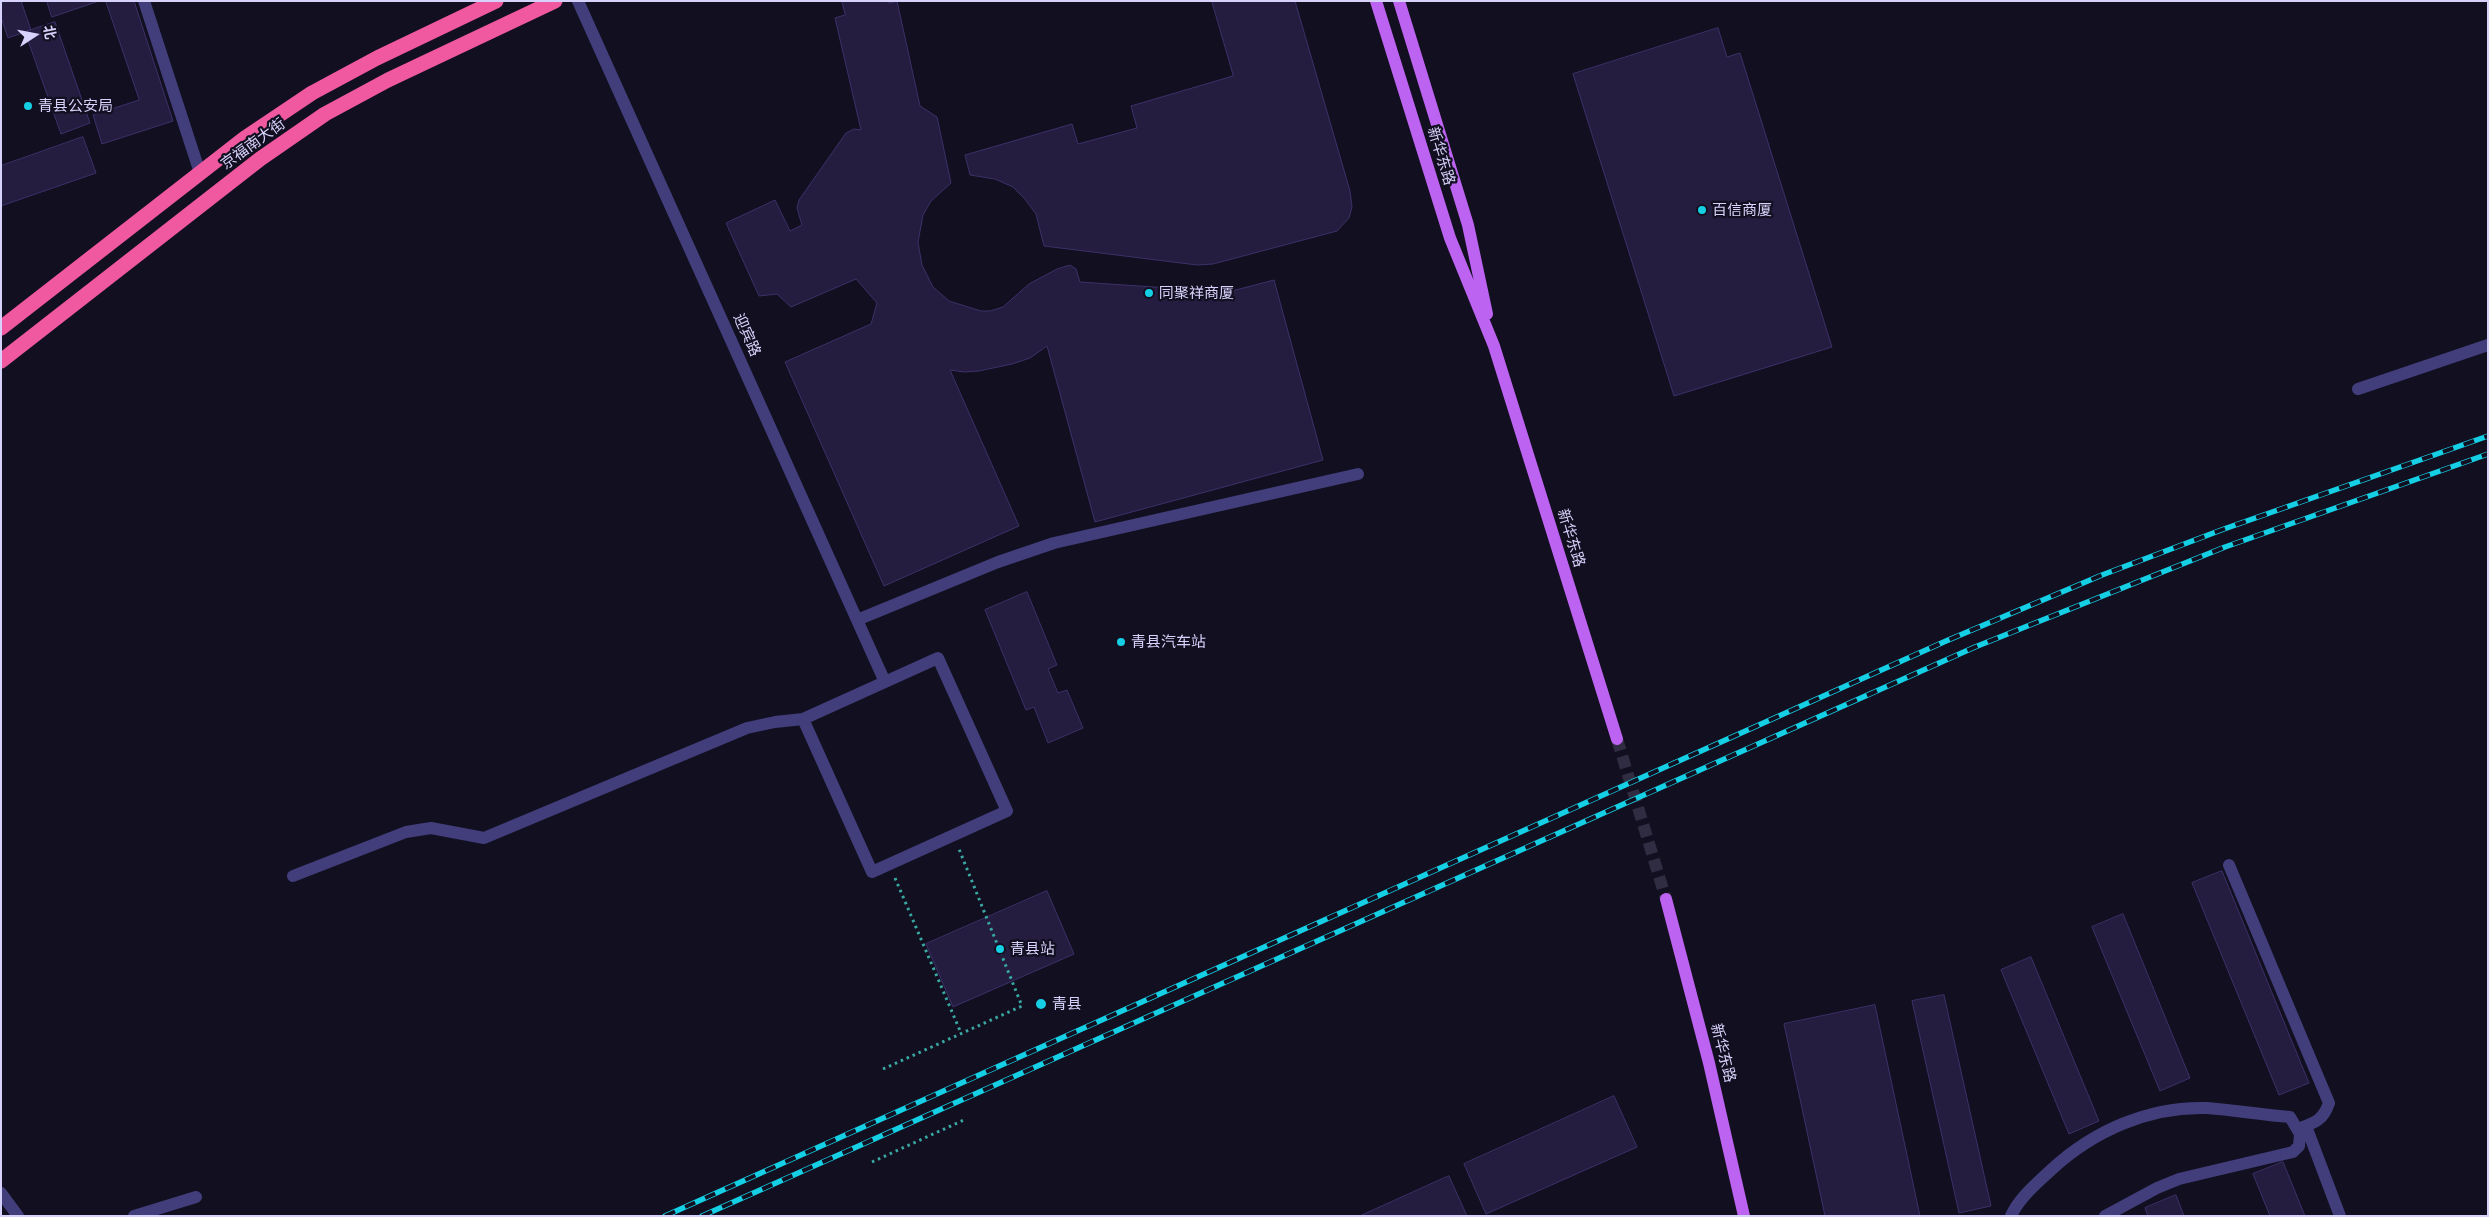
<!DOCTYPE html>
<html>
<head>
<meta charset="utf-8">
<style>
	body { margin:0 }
	#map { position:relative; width:2489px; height:1217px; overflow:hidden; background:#120f20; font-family:"Public Sans","Noto Sans SC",sans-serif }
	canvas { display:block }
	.frame { position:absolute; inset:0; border:2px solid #d7d2fb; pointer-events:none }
	.north { position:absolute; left:10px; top:10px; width:50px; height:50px; -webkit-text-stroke:4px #120f20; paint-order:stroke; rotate:79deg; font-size:14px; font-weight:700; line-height:20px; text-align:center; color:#d7d2fb }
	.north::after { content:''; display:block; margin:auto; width:18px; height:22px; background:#d7d2fb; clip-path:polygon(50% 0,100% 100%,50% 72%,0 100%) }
</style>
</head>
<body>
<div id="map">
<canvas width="2489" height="1217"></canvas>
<div class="frame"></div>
<div class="north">北</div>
</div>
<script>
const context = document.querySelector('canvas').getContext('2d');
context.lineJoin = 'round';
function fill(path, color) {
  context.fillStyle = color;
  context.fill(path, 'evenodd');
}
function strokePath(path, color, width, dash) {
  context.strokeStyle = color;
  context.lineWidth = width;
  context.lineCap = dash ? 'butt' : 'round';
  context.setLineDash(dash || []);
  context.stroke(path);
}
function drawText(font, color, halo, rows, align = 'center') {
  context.font = font + ' "Public Sans","Noto Sans SC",sans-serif';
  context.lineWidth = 4.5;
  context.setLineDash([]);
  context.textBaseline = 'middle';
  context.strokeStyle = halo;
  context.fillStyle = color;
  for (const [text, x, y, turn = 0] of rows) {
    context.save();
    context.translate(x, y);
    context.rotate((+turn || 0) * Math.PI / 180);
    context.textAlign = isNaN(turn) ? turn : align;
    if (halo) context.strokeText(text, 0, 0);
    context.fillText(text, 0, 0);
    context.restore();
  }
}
const building = new Path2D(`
	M1,1H21L31,30L8,38L1,17Z
	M47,1H99L52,17Z
	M106,1H134L173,121L102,144L93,115L139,100Z
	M842,1H888L889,3L897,1L920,106L937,117L951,183L931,201L923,215L918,242L922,265L933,287L949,301L981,311H990L1003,307L1029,284L1057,269L1070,265L1076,269L1080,282L1228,292L1274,280L1323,460L1095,522L1047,346L1030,358L1012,364L979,371L964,372L950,370L1019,526L884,586L785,362L871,324L877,303L856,279L791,307L777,294L759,296L726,223L775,200L790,231L802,225L797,208L799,200L846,133L854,129L861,130L835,18L845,15Z
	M1212,1H1295L1350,191L1352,207L1349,218L1337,231L1213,264L1197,265L1044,246L1036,214L1024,198L1013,187L995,179L970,175L965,155L1072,124L1078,144L1137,128L1131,106L1233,76Z
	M55,22L90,123L61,134L25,32Z
	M1718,28L1727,57L1740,53L1832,347L1674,396L1573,74Z
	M83,137L96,173L1,206V166Z
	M1027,592L1057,665L1048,669L1058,693L1067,690L1083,728L1048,743L1034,707L1026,710L985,610Z
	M2222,871L2309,1083L2279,1095L2192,883Z
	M1047,891L1074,954L953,1007L926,944Z
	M2123,914L2190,1078L2160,1091L2092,927Z
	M2031,957L2099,1121L2069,1134L2001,970Z
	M1944,995L1991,1206L1959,1213L1912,1001Z
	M1875,1005L1920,1216H1825L1784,1024Z
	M1614,1096L1637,1147L1486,1214L1464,1164Z
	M2283,1162L2305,1216H2270L2253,1174Z
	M1449,1176L1467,1216H1360Z
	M2176,1195L2184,1216H2148L2145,1208Z`);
const majorTunnel = new Path2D(`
	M1617,739L1666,899`);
const path = new Path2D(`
	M895,878L961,1033
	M883,1069L1022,1006L959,849
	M872,1162L966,1119`);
const minor = new Path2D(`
	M144,1L200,173
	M578,1L885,682
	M2358,389L2488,345
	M857,620L998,562L1054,543L1358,474
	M938,658L1007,811L872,872L803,719Z
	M2229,865L2329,1103C2323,1121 2314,1123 2297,1129
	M293,876L406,832L431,828L484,838L747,728L775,722L803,719
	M2306,1126L2340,1216
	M1,1193L18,1216
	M134,1216L196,1197
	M2011,1216C2019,1198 2037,1183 2051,1170C2093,1131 2149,1106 2207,1108C2235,1110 2262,1115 2290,1117L2300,1134L2299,1146L2293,1152L2179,1179L2157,1188L2105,1216`);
const major = new Path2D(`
	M1376,1L1450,238L1494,346L1617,739
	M1399,1L1468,225L1487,314
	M1666,899L1709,1063L1744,1216`);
const highway = new Path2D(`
	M1,328L245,138L312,93L377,58L496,1
	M1,361L260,159L325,114L388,80L555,1`);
const rail = new Path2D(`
	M665,1216L1946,641L2102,575L2224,529L2488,436
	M702,1216L1975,647L2225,547L2488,454`);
const markers = [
	[28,106,5,"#15cfe5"],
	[1702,210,5,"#15cfe5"],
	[1149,293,5,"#15cfe5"],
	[1121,642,5,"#15cfe5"],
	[1000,949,5,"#15cfe5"],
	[1041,1004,6,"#15cfe5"]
];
const poiNames = [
	["青县公安局",38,106],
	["百信商厦",1712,210],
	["同聚祥商厦",1159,293],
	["青县汽车站",1131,642],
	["青县站",1010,949],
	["青县",1052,1004]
];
const streetNames = [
	["京福南大街",253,144,-36],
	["新华东路",1441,156,73],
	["迎宾路",747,335,66],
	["新华东路",1571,538,73],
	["新华东路",1723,1053,76]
];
fill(building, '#241d3f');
strokePath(building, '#3c3169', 1);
strokePath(majorTunnel, '#302c41', 12, [12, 6]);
strokePath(path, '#39a8a2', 3, [2.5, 4]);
strokePath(minor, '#413e7b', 12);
strokePath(major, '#bd63f1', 12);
strokePath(highway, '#f058a0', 15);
strokePath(rail, '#15cfe5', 5.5);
strokePath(rail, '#120f20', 4, [11]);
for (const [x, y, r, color] of markers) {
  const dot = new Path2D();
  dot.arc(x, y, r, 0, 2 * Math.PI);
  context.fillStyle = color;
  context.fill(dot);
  strokePath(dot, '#120f20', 2);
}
drawText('15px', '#d7d2fb', '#120f20', poiNames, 'left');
drawText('15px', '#d7d2fb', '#120f20', streetNames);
</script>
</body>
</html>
